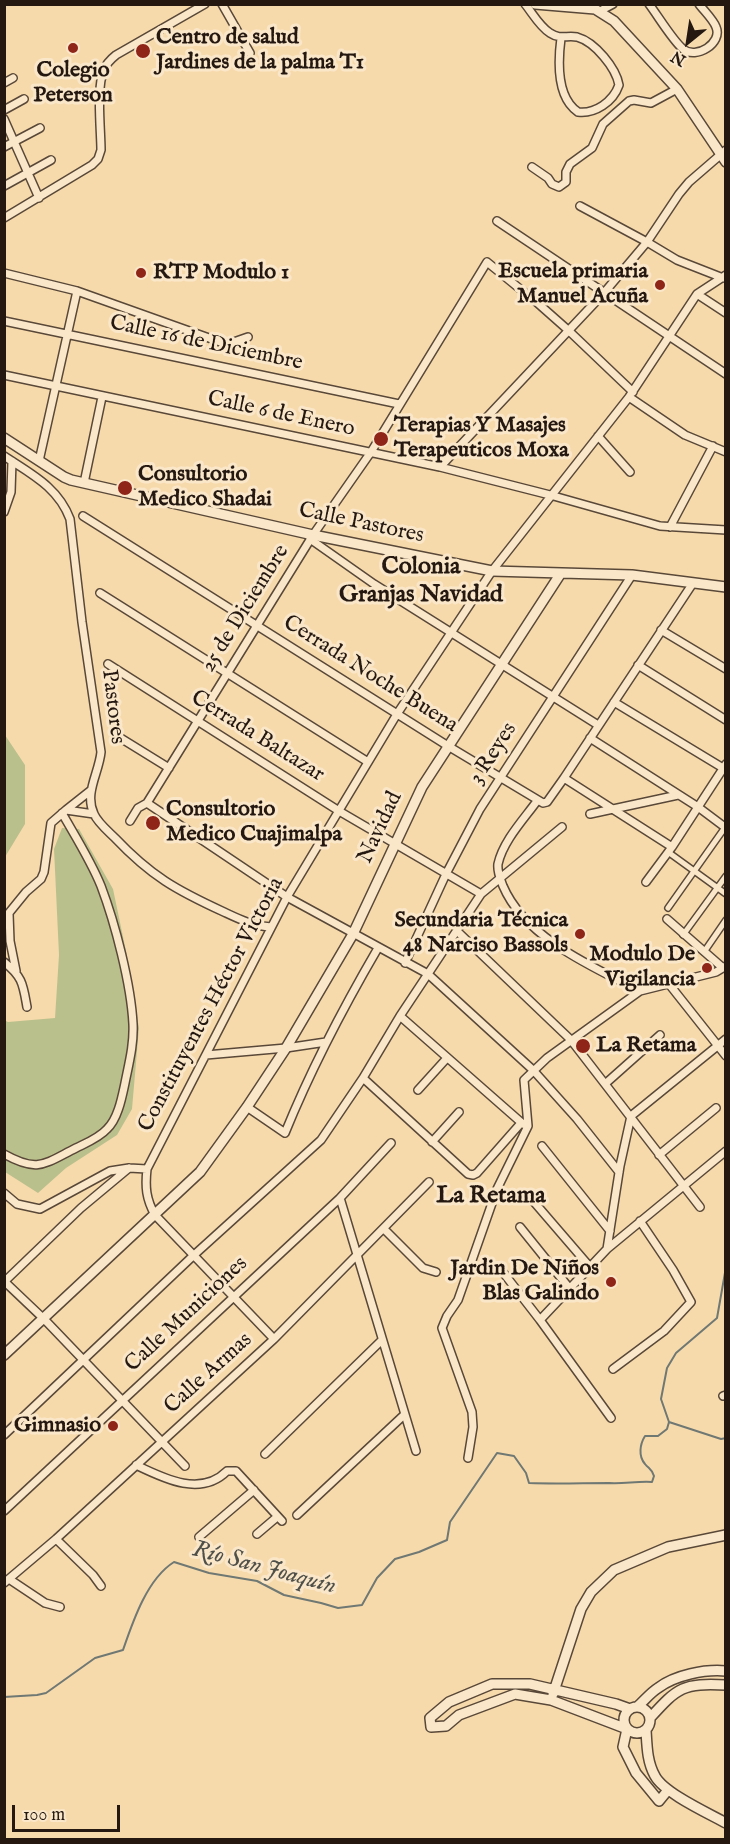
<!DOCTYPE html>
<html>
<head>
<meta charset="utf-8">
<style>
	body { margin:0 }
	#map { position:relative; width:730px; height:1844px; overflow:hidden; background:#f7daac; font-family:"IM FELL English",serif }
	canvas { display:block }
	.frame { position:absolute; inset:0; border:6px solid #241811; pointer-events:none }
	.north { position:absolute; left:658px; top:12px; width:60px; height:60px; -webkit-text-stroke:4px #fae7c9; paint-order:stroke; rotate:210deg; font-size:16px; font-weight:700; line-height:24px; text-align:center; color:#241811 }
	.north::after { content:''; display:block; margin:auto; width:21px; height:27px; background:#241811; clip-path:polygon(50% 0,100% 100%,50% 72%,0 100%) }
	.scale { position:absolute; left:12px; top:1805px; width:108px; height:27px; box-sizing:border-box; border:3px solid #241811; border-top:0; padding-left:8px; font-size:18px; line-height:21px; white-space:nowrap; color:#241811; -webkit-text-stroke:4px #fae7c9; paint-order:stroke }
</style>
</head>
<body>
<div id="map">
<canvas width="730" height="1844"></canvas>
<div class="frame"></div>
<div class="north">N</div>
<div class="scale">100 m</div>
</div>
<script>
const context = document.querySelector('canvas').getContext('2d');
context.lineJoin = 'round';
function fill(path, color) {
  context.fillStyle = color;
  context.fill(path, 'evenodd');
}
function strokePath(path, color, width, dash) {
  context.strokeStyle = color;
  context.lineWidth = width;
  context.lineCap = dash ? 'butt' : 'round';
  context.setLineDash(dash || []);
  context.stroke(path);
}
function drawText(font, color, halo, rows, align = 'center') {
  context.font = font + ' "IM FELL English",serif';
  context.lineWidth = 6;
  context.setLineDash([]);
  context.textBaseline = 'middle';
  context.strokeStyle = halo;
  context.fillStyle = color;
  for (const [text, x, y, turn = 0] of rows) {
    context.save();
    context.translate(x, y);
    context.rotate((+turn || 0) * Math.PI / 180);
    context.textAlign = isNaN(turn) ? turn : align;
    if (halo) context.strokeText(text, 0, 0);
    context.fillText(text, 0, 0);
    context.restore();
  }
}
const green = new Path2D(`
	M5,735L25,765V824L5,857Z
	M62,828L79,829L113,889L126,951L139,1028L132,1109L117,1135L66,1168L38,1193L5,1172L4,1020L8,1022L55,1018L59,955L54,849Z`);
const stream = new Path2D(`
	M669,1422L721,1439L726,1438
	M4,1697L37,1695L46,1693L95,1658L123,1650C133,1621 147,1579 174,1562L209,1573L257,1581L284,1595L321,1603L338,1608L362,1605L377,1578L395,1559L419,1552L447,1540L450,1522L497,1453L514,1456L526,1473L529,1483C556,1484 583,1483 609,1483C623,1484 638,1481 652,1482L654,1476C652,1469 649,1469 645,1464C638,1456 640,1444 645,1436H658L667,1429L669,1422L661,1399L667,1368L676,1353L717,1318L726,1267`);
const pedestrian = new Path2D(`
	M668,852L726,894
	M668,908L726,826
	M683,935L726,876
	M704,952L726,920`);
const minor = new Path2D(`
	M222,4L250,53
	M525,4C533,14 540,27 550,33C561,40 566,35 577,37C595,42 616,68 619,85C613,102 595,114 578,112C556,97 558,61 561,38
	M649,4C658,16 673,41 683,49C696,60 723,43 716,27C713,19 704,11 699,4
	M600,11L613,4
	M4,83L13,78
	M4,110L24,99
	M4,119L39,198
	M4,147L40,128
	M532,167L548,178L552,184L559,187L566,182V172L570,164L592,148L603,124L629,101L634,100L651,103L677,89
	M4,186L51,160
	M580,206L647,242L677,260L723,278
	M4,218L92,165L98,159L101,150C101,131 96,86 104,70C106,64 111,59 116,55L205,4
	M497,221L726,374
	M4,273L77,291L223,343L228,344L248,337
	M697,294L726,313
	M533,299L568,330L633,392
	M4,321L399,404
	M4,375L440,467L550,495L660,526L726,530
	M629,397L685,435L726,452
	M598,436L630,472
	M4,456C31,474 58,487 70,519L82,622L101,752C99,773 84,793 94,814C98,823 108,831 115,838C151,876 176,890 224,912C239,919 253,926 271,927
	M39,461L77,291
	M440,467L603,294L647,242L679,194L689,182L726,150
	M84,483L102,397
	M4,512L11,492L12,461
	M83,516L448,746L543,803L547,802L564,778L693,583
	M670,527L713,446
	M310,539L374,584L598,725
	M100,593L368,762
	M661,630L726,669
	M108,664L339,811L481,894
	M638,665L726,720
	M614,702L723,768
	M114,734L169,768
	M590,738L698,807L726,828
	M564,778L672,847
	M537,801C524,819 503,841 498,864C497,872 500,878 503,886C525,938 593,967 640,991
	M147,803L287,897L428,974L533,1070L577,1119L619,1172
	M66,810L90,791
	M590,814L678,795
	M130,821L138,808L147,803L313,535L371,452L487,262L525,293
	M646,882L672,847L726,764
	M9,914L10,941L16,971
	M4,919L26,892L41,879L44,872L51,823L66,810L94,814
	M667,919L723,968
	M457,931L571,1040L700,1207
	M4,962C23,977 23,985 27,1007
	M405,963L446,874L480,809L632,575
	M669,984L726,1056
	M400,1016L523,1124
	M206,1055L286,1048L326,1042
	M363,1078L468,1174L473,1175L477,1173L521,1123
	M605,1084L660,1035
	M418,1090L447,1058
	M247,1107L285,1133C311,1069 343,1008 378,948
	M432,1142L459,1112
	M542,1146L610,1231
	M4,1154C38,1173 44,1164 76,1148C86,1143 99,1138 107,1129C118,1119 122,1097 125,1083C129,1063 134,1044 133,1024C131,984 115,923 101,886C91,861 75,836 62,813
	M659,1155L716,1108
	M4,1193L17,1204L40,1209L110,1171L129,1168L147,1169
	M528,1195L590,1267
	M340,1198L416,1451
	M520,1227L570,1289
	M384,1229L423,1268L436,1272
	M607,1249L620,1166L631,1116L726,1039
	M502,1271L540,1320L611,1418
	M4,1281L44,1319L185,1466
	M4,1282L81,1208L129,1168
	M540,1320L607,1249L726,1151
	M274,1339L155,1215C146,1199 145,1187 147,1169L287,897L397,714L492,571L629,397L697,294L726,275
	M613,1369L664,1331L691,1302L673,1270L640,1221
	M723,1396L726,1395
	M4,1435L194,1255L321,1140L363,1078L400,1016L481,894L562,827
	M265,1454L382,1340
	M468,1458L473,1427L472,1412L442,1328L447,1316L458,1300L497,1189L528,1126L524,1080L547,1058L640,991L716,972L726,966
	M136,1465C165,1479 201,1497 227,1471H236L282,1521
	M4,1511L340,1198L391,1143
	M297,1515L404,1415
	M257,1534L277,1517
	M199,1537L254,1490
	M56,1539L93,1575L101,1586
	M9,1579L45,1603L60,1607
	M4,1583L56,1539L274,1339L429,1182`);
const tertiary = new Path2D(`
	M535,4L595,9L614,21L677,89L726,162
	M4,438L64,477L71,480L313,535L492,571L632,575L726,587
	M4,1355L200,1172L247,1107L286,1048L353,934L422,787L561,573
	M553,1694L581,1609L591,1592L614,1570L668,1547L726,1535
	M624 1720a13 13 0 1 1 26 0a13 13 0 1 1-26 0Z
	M637,1707C644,1701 650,1693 658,1688C675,1675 705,1669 726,1671
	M630,1709L616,1704L530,1684H492L449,1702L430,1718L431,1727L446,1726L459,1715L515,1694L551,1700L627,1729L623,1747L636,1773L659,1801L668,1790
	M650,1718C678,1687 683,1683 726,1685
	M646,1730C647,1746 647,1762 655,1776C664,1793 708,1813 726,1823`);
const markers = [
	[73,48,6,"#8f2418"],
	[143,51,8,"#8f2418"],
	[141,273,6,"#8f2418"],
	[660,285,6,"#8f2418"],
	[381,439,8,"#8f2418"],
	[125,488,8,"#8f2418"],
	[153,823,8,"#8f2418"],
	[580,934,6,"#8f2418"],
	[707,968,6,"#8f2418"],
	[583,1046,8,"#8f2418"],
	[611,1282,6,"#8f2418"],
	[113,1426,6,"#8f2418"]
];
const poiNames = [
	["Centro de salud",156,38],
	["Jardines de la palma T1",156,63],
	["Colegio",73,71,"center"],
	["Peterson",73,96,"center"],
	["Escuela primaria",648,272,"right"],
	["Manuel Acuña",648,297,"right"],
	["RTP Modulo 1",153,273],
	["Terapias Y Masajes",394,426],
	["Terapeuticos Moxa",394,451],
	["Consultorio",138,475],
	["Medico Shadai",138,500],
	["Consultorio",166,810],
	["Medico Cuajimalpa",166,835],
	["Secundaria Técnica",568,921,"right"],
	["48 Narciso Bassols",568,946,"right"],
	["Modulo De",695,955,"right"],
	["Vigilancia",695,980,"right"],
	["La Retama",596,1046],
	["Jardin De Niños",599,1269,"right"],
	["Blas Galindo",599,1294,"right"],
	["Gimnasio",101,1426,"right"]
];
const streetNames = [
	["Calle 16 de Diciembre",206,344,12],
	["Calle 6 de Enero",281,415,12],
	["Calle Pastores",361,524,12],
	["25 de Diciembre",246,609,-58],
	["Cerrada Noche Buena",370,675,32],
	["Pastores",112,707,83],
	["Cerrada Baltazar",257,737,32],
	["3 Reyes",494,754,-57],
	["Navidad",381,828,-65],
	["Constituyentes Héctor Victoria",212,1005,-62],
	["Calle Municiones",187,1315,-43],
	["Calle Armas",209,1374,-42]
];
const neighbourhoodNames = [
	["Colonia",421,568],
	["Granjas Navidad",421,596],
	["La Retama",491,1197]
];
const waterNames = [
	["Río San Joaquín",264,1569,15]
];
fill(green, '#bac08c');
strokePath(stream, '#6f7873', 2);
strokePath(pedestrian, '#594838', 8);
strokePath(minor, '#594838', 10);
strokePath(tertiary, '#594838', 12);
strokePath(pedestrian, '#fae7c9', 5);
strokePath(minor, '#fae7c9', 7);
strokePath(tertiary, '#fae7c9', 9);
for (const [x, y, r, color] of markers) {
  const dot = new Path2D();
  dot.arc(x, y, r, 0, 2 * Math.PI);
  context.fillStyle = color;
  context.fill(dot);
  strokePath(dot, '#fae7c9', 2);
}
drawText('bold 22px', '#241811', '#fae7c9', poiNames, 'left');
drawText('22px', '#241811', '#fae7c9', streetNames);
drawText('bold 24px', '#241811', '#fae7c9', neighbourhoodNames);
drawText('italic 24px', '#50504a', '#fae7c9', waterNames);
</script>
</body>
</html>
